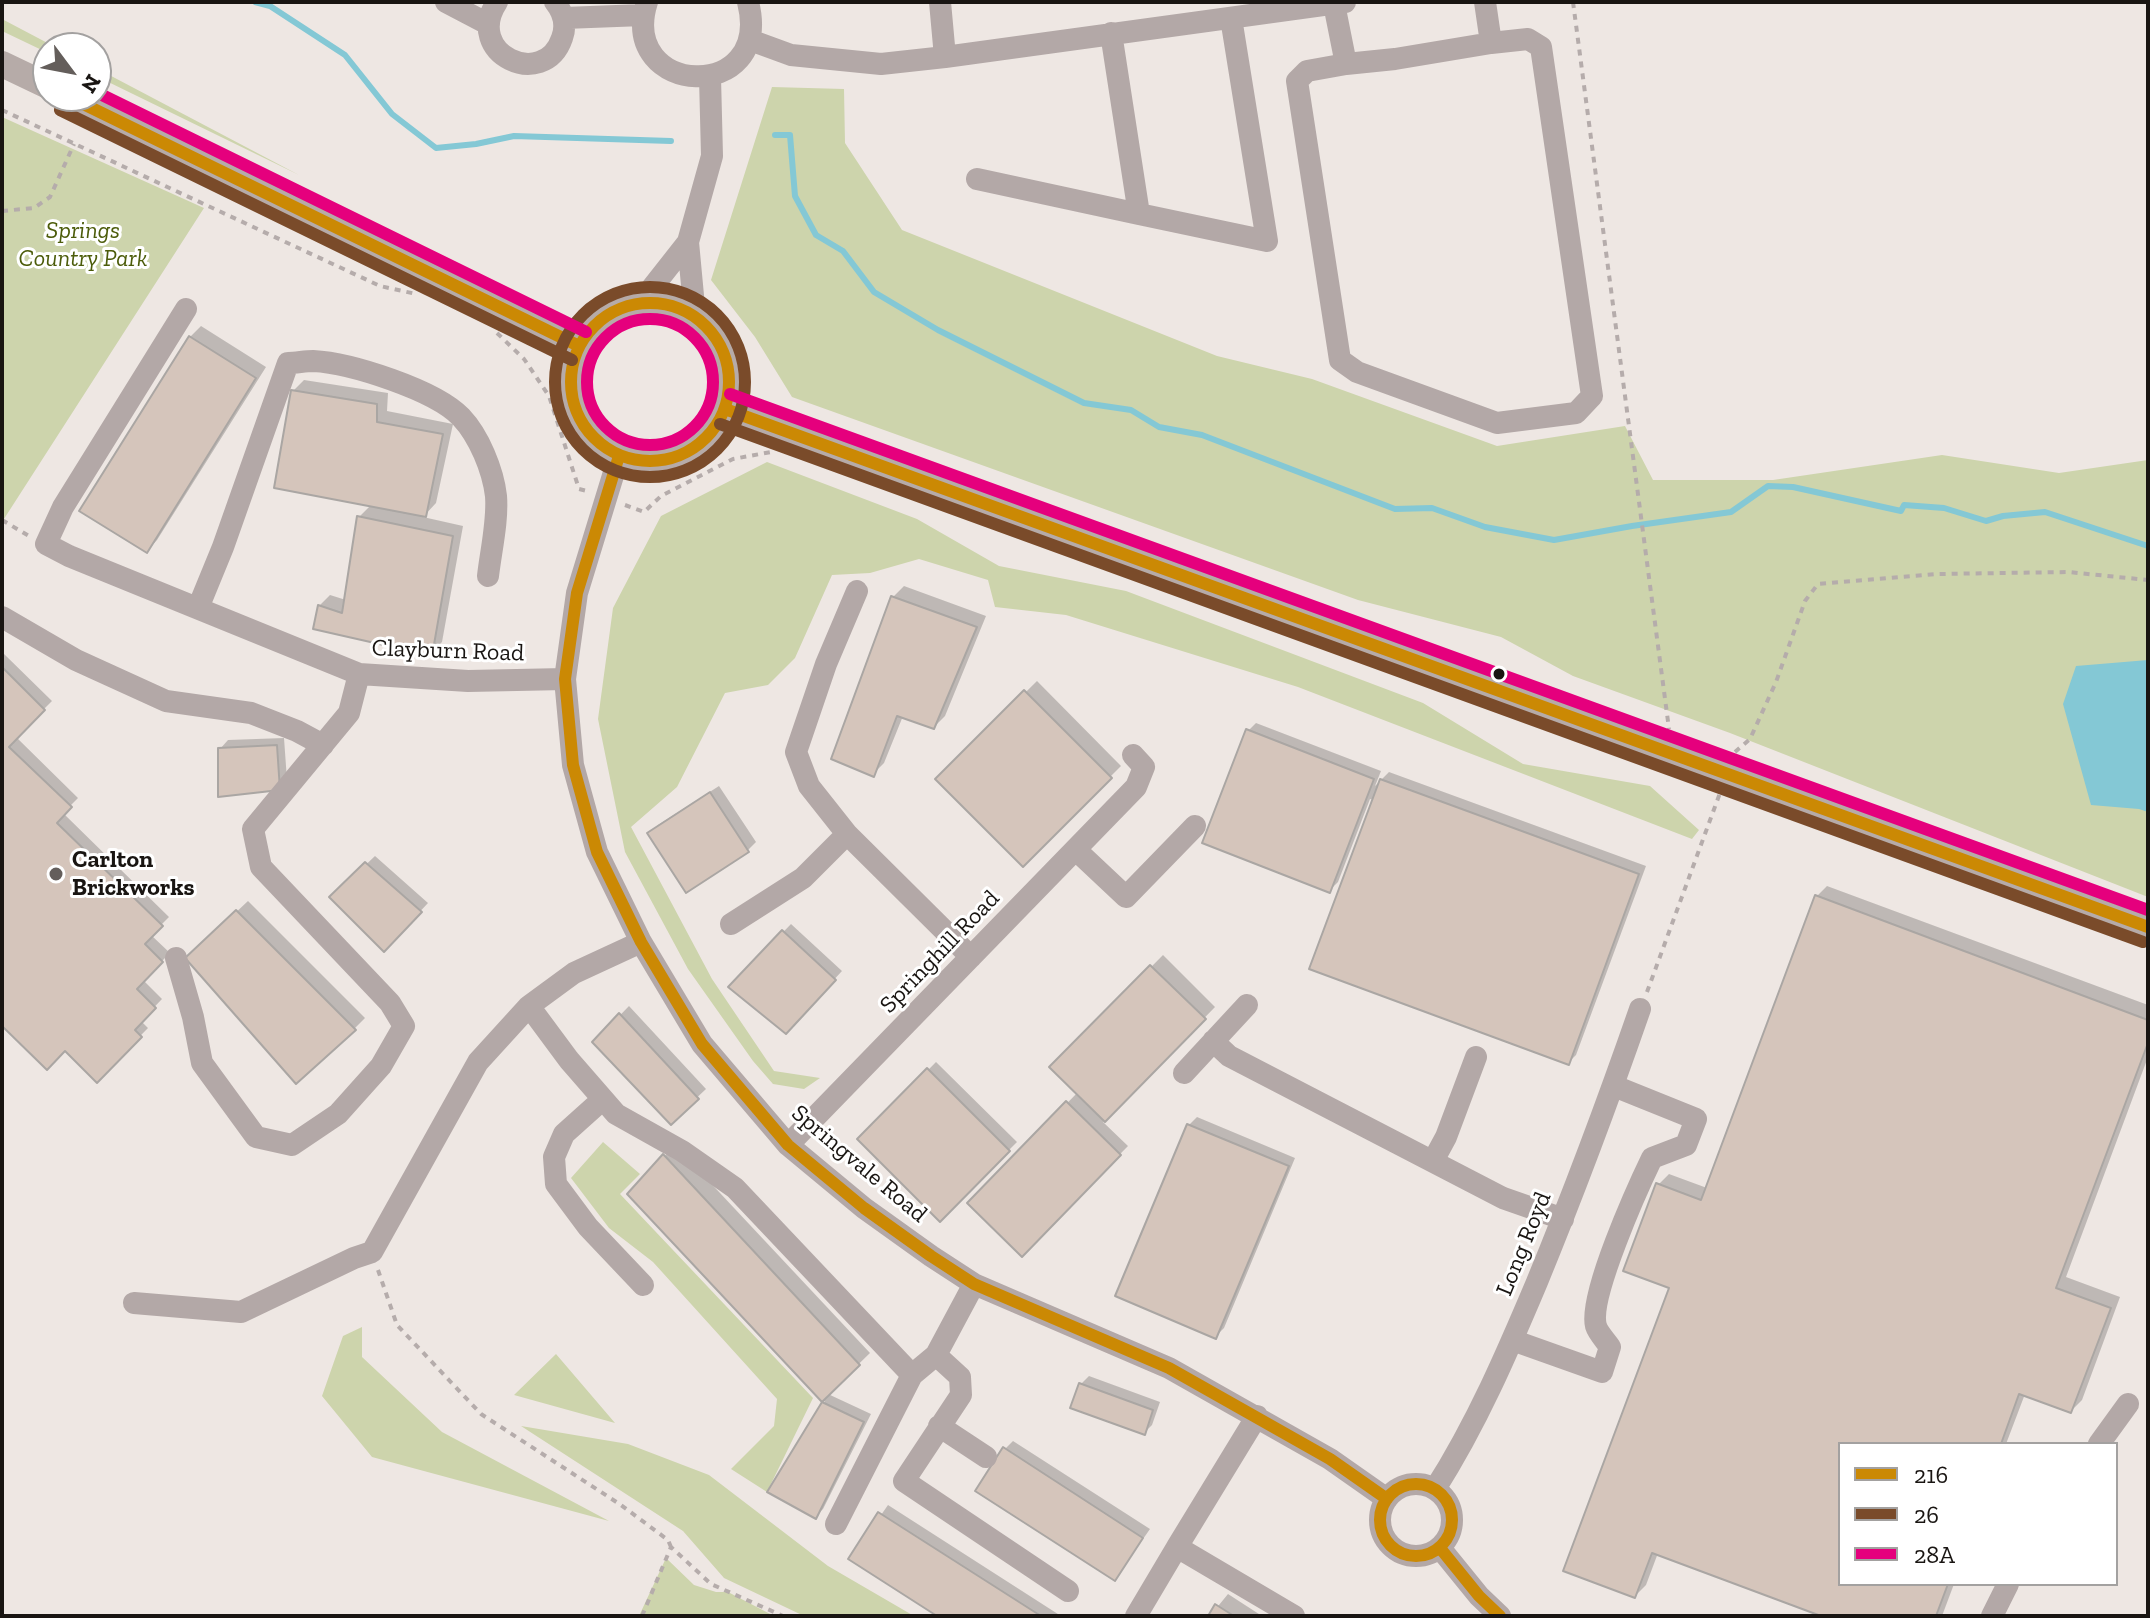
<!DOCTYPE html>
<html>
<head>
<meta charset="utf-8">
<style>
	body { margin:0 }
	#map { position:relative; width:2150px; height:1618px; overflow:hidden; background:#eee7e3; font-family:"Zilla Slab",serif }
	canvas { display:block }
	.frame { position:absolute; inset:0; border:4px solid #191512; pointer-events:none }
	.legend { position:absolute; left:1838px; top:1442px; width:280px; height:144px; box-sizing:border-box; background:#fff; border:2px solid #a3a1a0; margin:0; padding:10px 14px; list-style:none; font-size:24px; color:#191512 }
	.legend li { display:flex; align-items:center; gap:16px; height:40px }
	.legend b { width:40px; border:2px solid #a3a1a0 }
	.north { position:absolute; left:32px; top:32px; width:80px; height:80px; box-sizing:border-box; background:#fff; border:2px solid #a3a1a0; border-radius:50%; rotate:122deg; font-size:22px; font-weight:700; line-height:32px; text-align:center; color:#191512 }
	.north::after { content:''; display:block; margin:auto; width:28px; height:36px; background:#645e5b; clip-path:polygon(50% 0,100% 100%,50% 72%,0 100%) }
</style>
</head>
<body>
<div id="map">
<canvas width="2150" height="1618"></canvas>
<div class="frame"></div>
<ul class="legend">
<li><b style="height:10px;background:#cb8904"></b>216</li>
<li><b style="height:10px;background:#7a4b2a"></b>26</li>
<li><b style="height:10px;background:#e5007d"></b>28A</li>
</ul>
<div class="north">N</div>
</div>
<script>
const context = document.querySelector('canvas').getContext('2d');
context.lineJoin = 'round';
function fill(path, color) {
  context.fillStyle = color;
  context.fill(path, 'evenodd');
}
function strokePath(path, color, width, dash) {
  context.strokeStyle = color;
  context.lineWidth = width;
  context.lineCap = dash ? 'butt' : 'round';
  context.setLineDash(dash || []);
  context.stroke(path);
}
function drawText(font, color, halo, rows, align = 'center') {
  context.font = font + ' "Zilla Slab",serif';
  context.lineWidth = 6;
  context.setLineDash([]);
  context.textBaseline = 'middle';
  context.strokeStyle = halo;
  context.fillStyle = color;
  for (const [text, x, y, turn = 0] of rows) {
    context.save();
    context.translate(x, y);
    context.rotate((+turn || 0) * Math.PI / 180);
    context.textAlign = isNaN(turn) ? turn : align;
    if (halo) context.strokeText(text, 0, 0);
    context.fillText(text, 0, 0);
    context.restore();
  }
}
const green = new Path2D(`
	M2,19L57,48H48V53L2,31Z
	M96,68L299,175L96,76Z
	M772,87L844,89L845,143L902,230L1217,356L1312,379L1497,446L1625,426L1653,480H1773L1942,455L2059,473L2148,460V897L1730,733L1573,676L1501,637L1358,600L792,397L755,337L711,280Z
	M2,117L204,208L2,522Z
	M767,462L917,519L999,566L1126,591L1423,703L1523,764L1650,786L1699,830L1692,839L1298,687L1066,615L995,607L988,580L919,559L870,573L832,575L795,658L768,685L725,693L677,787L631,827L712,979L774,1071L820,1078L804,1089L773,1084L753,1061L688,969L625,852L598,719L613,608L661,516Z
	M603,1142L640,1174L620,1194L813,1398L767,1492L731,1469L774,1426L777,1399L653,1262L609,1228L571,1178Z
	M362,1327V1357L442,1432L609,1521L372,1457L322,1396L343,1336Z
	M556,1354L615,1423L514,1395Z
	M521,1426L628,1444L709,1475L828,1566L914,1616H804L724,1578L683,1531Z
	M666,1558L694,1585L716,1592H728L774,1616H639Z`);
const water = new Path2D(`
	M2148,660V812L2139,809L2091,805L2063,704L2076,666Z`);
const shadow = new Path2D(`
	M201,326L266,367L157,540L147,551L190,337Z
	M304,380L388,393L387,411L453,424L436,503L423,517L463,526L442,642L431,653L319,606L330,595L346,600L359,517L372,504L293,391Z
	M904,586L986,616L945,716L934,727L903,716L884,763L873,774L893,597Z
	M2,652L52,701L16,737L78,798L63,813L169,917L151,935L170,953L143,980L162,999L141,1021L148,1028L97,1080L66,1049L2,1023Z
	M1037,681L1121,766L1023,864L938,779Z
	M1256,723L1381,771L1375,786L1389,772L1646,866L1576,1055L1568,1063L1374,800L1370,799L1338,882L1330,890L1248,731Z
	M284,738L287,780L220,795V749L228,740Z
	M719,786L756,842L748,850L687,890L650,833L658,825Z
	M375,856L428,903L384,950L332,897Z
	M1827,886L2148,1005V1057L2066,1277L2120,1297L2082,1400L2071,1411L2025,1394L2006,1444H1840V1584H1954L1942,1616H1827L1658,1553L1646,1585L1635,1596L1672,1287L1658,1185L1669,1174L1707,1188L1816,897Z
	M248,901L365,1018L354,1029L199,947Z
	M791,924L842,971L794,1023L731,986Z
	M1163,955L1215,1007L1103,1122L1128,1146L1022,1254L970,1203L1078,1092L1052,1067Z
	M629,1006L706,1089L671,1122L594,1042Z
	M936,1062L1017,1142L940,1219L860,1139Z
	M1197,1117L1295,1158L1224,1328L1216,1336L1189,1125Z
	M675,1145L870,1353L828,1394L871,1414L823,1509L815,1517L770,1491L825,1402L630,1194Z
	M1089,1376L1160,1402L1152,1425L1144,1433L1081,1384Z
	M1013,1441L1150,1529L1115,1579L1005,1449Z
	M888,1505L1061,1616H941L851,1558Z
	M1228,1594L1262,1616H1210Z`);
const stream = new Path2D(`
	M255,2L270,6L345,55L392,114L436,148L476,144L514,136L671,141
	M775,135H790L795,196L816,235L843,251L874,292L938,330L1084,403L1131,410L1159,427L1202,435L1395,509L1432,508L1485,527L1554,540L1632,526L1731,512L1768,486L1793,487L1901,511L1904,505L1944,508L1986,521L2003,516L2045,512L2148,546`);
const building = new Path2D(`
	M189,336L256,378L147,553L79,511Z
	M291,390L377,404V422L443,434L426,517L274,488Z
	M357,516L453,536L432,656L313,629L318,605L342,613Z
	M891,596L977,627L934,729L897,716L874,777L831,759Z
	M2,667L45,710L9,747L72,807L57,823L163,926L145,944L163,962L137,989L156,1008L135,1030L142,1037L97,1083L65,1051L47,1070L2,1026Z
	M1024,690L1112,778L1023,867L935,779Z
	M1246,729L1374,779L1330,893L1202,843Z
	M277,745L280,790L218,797V748Z
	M1380,779L1639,874L1569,1065L1309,969Z
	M710,792L749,852L686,893L647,833Z
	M365,862L422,912L384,952L329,897Z
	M1815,895L2148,1020V1043L2056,1288L2111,1308L2071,1413L2019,1394L2001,1444H1840V1584H1948L1936,1616H1821L1652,1553L1635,1598L1563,1571L1669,1288L1623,1271L1656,1183L1701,1200Z
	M236,910L356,1030L296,1084L185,958Z
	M782,930L836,980L786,1034L728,987Z
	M1150,965L1206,1019L1105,1122L1049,1067Z
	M619,1013L699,1099L671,1125L592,1042Z
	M927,1068L1010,1151L940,1222L857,1139Z
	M1066,1101L1121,1155L1022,1257L967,1203Z
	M1187,1124L1289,1166L1216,1339L1115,1296Z
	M663,1154L860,1365L822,1402L627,1194Z
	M1079,1383L1153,1410L1145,1435L1070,1408Z
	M822,1402L864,1422L816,1519L767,1492Z
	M1003,1447L1143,1538L1115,1581L975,1491Z
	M878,1512L1041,1616H937L848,1559Z
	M1215,1604L1234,1616H1208Z`);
const path = new Path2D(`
	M1573,2L1669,729
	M2,110L380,286L416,294
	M2,211L34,208L50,197L74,144
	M497,333L524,359L549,396L579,489L587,491
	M625,505L644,512L661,496L733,459L771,452
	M2,520L29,536
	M1735,752L1750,739L1776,682L1805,601L1818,584L1938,574L2068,572L2148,580
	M1647,992L1720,793
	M378,1270L397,1325L481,1414L621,1505L668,1540L671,1547
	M642,1616L671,1547L711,1584L783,1616`);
const minor = new Path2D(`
	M446,2L488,24
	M497,2C463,54 544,91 562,38C567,25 563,12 555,2
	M647,2C617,97 774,105 748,2
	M940,2L945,57
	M1334,4L1346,64L1395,59L1491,43L1485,2
	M564,18L643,15
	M1111,33L1139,214L1267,241L1231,18
	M750,40L791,55L881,64L945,57L1345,2
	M1346,64L1307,71L1297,81L1340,360L1357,372L1497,423L1576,413L1592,396L1541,47L1528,39L1491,43
	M977,179L1139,214
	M640,303L688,242
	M186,309L63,507L46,544L69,556L359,674L468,681L565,679
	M695,317L688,242L712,156L710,77
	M619,456L577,593L565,679L573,765L597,852L641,942L702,1044L788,1145L864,1208L931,1256L974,1284L1169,1368L1330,1459L1387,1499
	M857,591L826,664L796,752L809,786L847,834L971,957
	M198,608L223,547L288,363C296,363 305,361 313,361C351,363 435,390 461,417C479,436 493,470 496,496C498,521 491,550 488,576
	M2,617L76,660L166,701L251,713L297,731L323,745
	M1076,850L1126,897L1195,826
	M731,924L803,878L847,834
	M176,958L193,1017L202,1063L256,1137L292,1145L338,1114L381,1066L404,1026L390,1003L261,867L253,829L349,713L359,674
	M529,1006L569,1060L616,1114L682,1151L735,1188L912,1375
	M1213,1041L1229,1056L1503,1198L1563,1219
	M1184,1073L1247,1005
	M603,1099L564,1134L554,1157L556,1184L588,1227L643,1285
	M788,1145L1136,787L1144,767L1133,755
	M1433,1161L1446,1137L1476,1057
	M134,1303L241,1312L354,1258L372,1252L478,1062L529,1006L574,973L641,942
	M1512,1340L1602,1372L1610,1347C1606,1341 1598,1333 1596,1326C1588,1297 1638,1187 1652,1158L1686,1145L1696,1119L1614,1086
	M936,1355L960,1377L961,1395L904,1481L1068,1591
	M1257,1416L1177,1547L1294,1616
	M939,1426L986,1457
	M2099,1444L2128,1404
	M1380 1520a36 36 0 1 1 72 0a36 36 0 1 1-72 0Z
	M1435,1489C1477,1423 1507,1353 1537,1282C1574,1192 1608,1101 1640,1009
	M836,1524L912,1375L936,1355L974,1284
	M1440,1548L1479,1596L1500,1616
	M1136,1616L1177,1547
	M1992,1616L2008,1584`);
const major = new Path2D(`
	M2,64L48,86
	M67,96L579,346
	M571 382a79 79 0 1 1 158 0a79 79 0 1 1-158 0Z
	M725,409L2148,927`);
const bus1 = new Path2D(`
	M67,96L579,346
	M571 382a79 79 0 1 1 158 0a79 79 0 1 1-158 0Z
	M725,409L2148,927
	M619,456L577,593L565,679L573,765L597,852L641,942L702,1044L788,1145L864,1208L931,1256L974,1284L1169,1368L1330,1459L1387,1499
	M1380 1520a36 36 0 1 1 72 0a36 36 0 1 1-72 0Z
	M1440,1548L1479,1596L1500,1616`);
const bus2 = new Path2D(`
	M60,110L572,360
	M555 382a95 95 0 1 1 190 0a95 95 0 1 1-190 0Z
	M720,424L2143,942`);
const bus3 = new Path2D(`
	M96,92L586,332
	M587 382a63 63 0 1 1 126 0a63 63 0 1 1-126 0Z
	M730,394L2148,910`);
const markers = [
	[1499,674,7,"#191512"],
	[56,874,8,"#645e5b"]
];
const parkNames = [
	["Springs",83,231],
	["Country Park",83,259]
];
const streetNames = [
	["Clayburn Road",448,651,2],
	["Springhill Road",940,952,-46],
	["Springvale Road",859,1164,40],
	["Long Royd",1524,1244,-68]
];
const poiNames = [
	["Carlton",72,860],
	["Brickworks",72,888]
];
fill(green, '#cdd4ac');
fill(water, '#84c8d5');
fill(shadow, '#0003');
strokePath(stream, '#84c8d5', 6);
fill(building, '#d5c5bb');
strokePath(building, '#aaa6a3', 2);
strokePath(path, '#b5acab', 4, [6, 6]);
strokePath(minor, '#b3a8a7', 22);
strokePath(major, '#b6aba8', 26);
strokePath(bus1, '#cb8904', 12);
strokePath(bus2, '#7a4b2a', 12);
strokePath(bus3, '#e5007d', 12);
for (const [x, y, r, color] of markers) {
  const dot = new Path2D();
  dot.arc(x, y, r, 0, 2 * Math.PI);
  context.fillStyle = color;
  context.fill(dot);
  strokePath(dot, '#fff', 3);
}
drawText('italic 24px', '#4c5c0a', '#fff', parkNames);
drawText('24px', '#191512', '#fff', streetNames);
drawText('bold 24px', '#191512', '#fff', poiNames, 'left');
</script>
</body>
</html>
